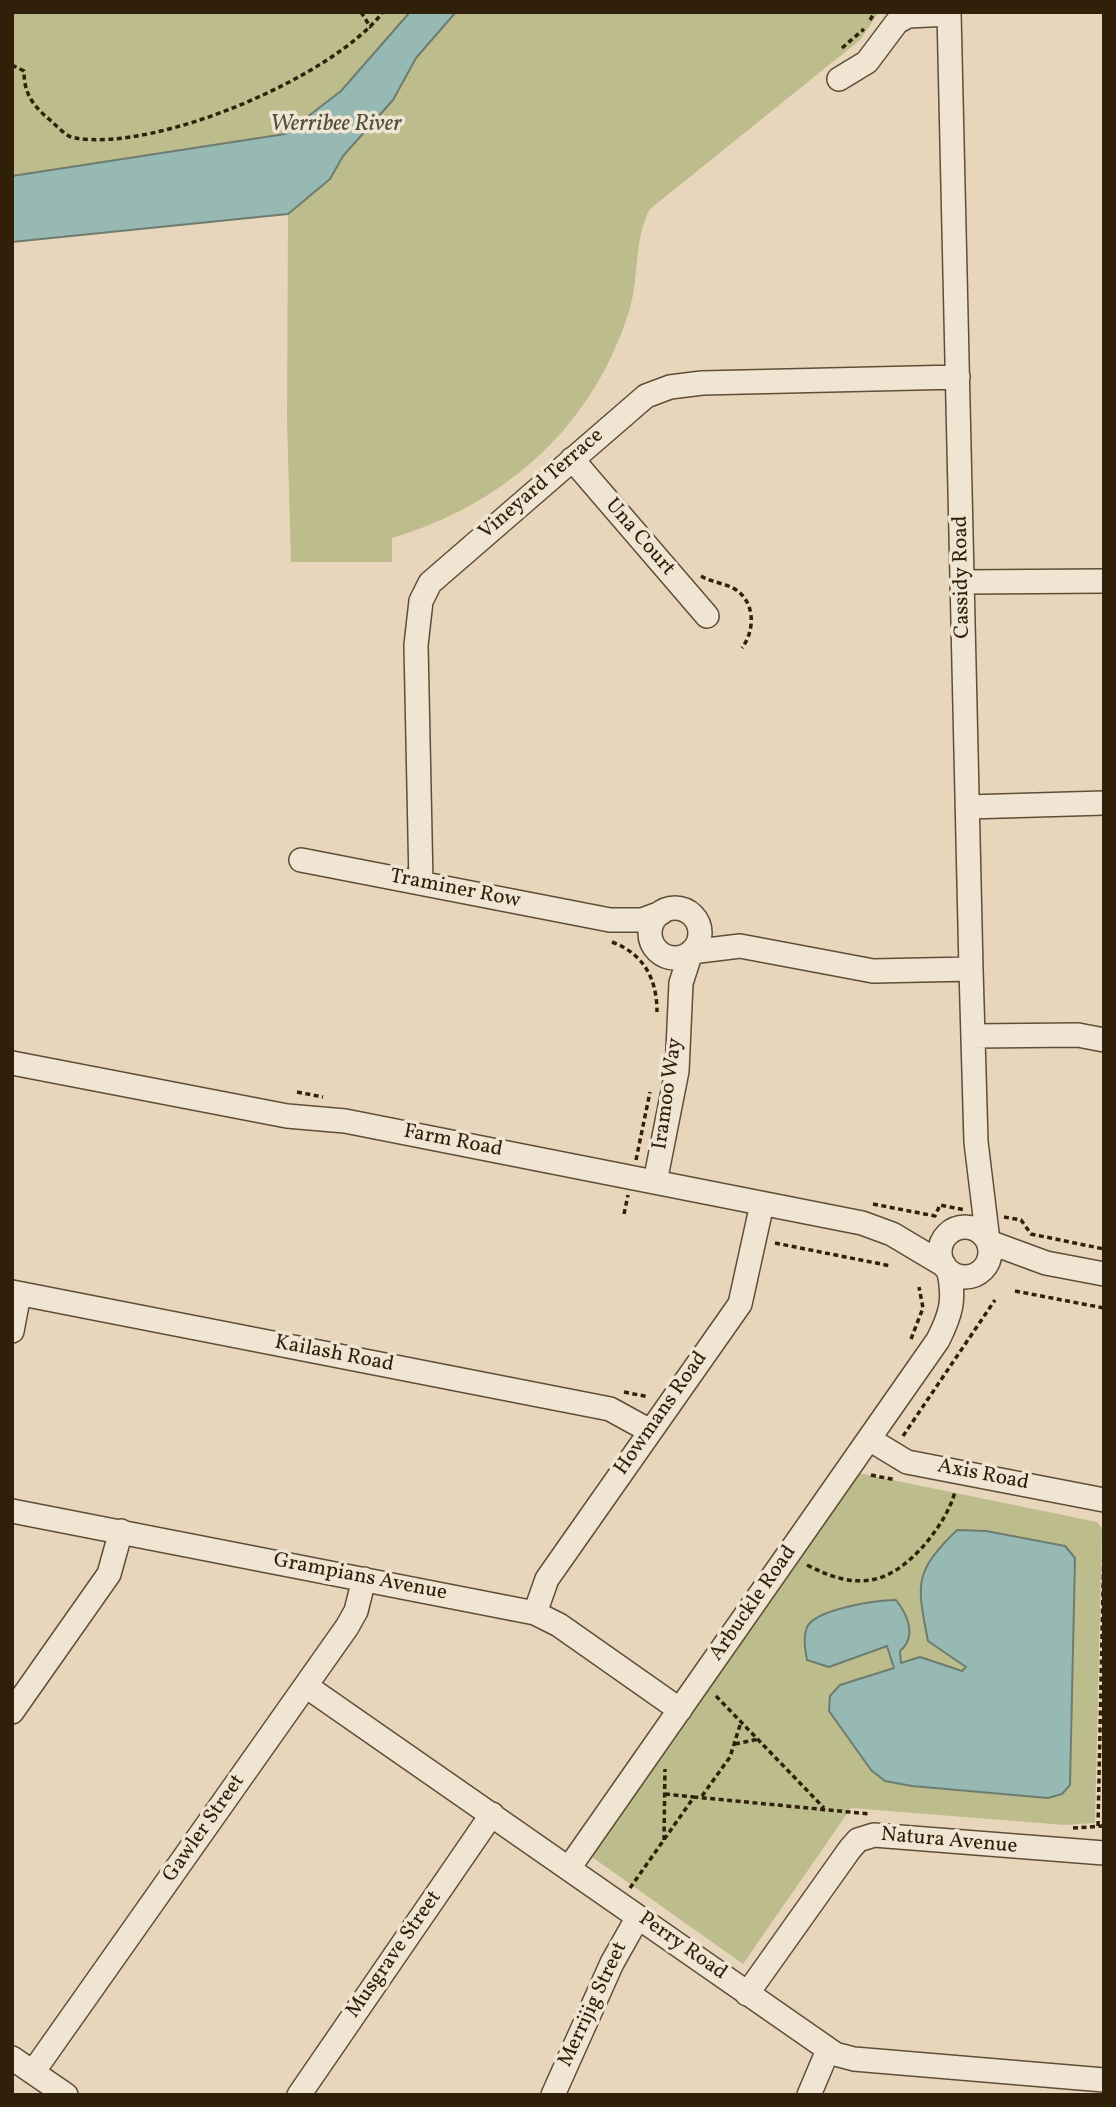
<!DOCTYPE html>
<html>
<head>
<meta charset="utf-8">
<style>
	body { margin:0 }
	#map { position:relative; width:1116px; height:2107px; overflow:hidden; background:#e8d6bc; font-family:Vollkorn,serif }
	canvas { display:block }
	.frame { position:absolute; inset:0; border:14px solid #312009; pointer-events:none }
</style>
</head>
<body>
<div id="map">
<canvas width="1116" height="2107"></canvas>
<div class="frame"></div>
</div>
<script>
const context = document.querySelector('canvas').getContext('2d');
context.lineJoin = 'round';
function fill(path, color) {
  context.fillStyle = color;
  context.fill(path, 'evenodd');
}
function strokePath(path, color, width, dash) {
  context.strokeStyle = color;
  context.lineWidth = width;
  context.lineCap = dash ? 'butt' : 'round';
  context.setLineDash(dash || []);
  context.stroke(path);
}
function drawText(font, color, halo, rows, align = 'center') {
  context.font = font + ' Vollkorn,serif';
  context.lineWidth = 7;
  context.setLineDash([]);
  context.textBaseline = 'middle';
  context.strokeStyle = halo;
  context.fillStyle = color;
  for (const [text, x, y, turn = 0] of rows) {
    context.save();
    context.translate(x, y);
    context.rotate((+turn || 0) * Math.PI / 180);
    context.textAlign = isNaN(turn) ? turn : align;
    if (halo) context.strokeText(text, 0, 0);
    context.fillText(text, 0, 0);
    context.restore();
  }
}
const green = new Path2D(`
	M12,12H410L341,91L285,134L12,176Z
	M456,12H879L860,40L650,209C634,237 639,277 630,308C595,424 507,504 392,538V562H291L287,419L288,214L330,179L343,156L393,100L416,58Z
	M858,1473L1097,1522L1102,1528L1095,1823L1065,1825L851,1808L743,1964L592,1857Z`);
const water = new Path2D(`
	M410,12H456L416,58L393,100L343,156L330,179L288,214L12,242V176L285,134L341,91Z
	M957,1530L986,1531L1065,1546L1075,1558L1070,1785L1062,1794L1048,1798L912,1786L885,1781L871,1770L829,1711L830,1696L840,1685L894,1668L887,1646L829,1667L807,1660C805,1649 803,1638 807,1627C816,1609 877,1600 896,1600C908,1615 917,1637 900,1651L901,1663L920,1657L962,1671L966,1667L928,1641C917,1584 913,1573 957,1530Z`);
const path = new Path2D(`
	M361,12L371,28
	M870,20L875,12
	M842,48L864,29
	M12,65L24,71C24,93 32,105 50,120C57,126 66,137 75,138C157,152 333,77 383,12
	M701,576C711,582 723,583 733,588C755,600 756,629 742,648
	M612,942C644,954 657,979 657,1012
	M297,1092L323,1097
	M636,1160L650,1092
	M873,1204L935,1216L940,1205L965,1210
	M624,1214L628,1195
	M1004,1217L1021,1220L1031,1234L1104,1249
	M775,1243L891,1266
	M1015,1291L1104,1308
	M911,1339L923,1308L919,1287
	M624,1392L649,1397
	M903,1436L995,1300
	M871,1475L896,1480
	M807,1565C857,1591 889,1586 926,1543C939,1527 949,1512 955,1492
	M716,1696L824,1808
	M735,1744L759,1739
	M665,1794L694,1797
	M702,1796L730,1757L741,1722
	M1098,1826L1104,1543
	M1073,1828L1104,1826
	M664,1840L665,1769
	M630,1888L694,1797L870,1814`);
const minor = new Path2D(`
	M949,12L971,969L976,1142L988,1241
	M839,79L867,62L897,22L908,16L949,14
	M572,459L707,616
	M963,582L1104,581
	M968,807L1104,803
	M301,860L610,920H642L661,913
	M421,883L416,645L421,601L430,583L646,396L670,387L702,383L958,377
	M650 933a25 25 0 1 1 50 0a25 25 0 1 1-50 0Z
	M691,952L740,946L873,971L971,969
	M973,1036L1078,1035L1104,1040
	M12,1063L287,1116L345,1121L862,1223L892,1234L944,1265
	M655,1182L677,1071L681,983L691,952
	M940 1252a25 25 0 1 1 50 0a25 25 0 1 1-50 0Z
	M989,1242L1046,1263L1104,1274
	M12,1292L610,1409L650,1431
	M12,1331L19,1294
	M869,1439L907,1462L1104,1500
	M12,1511L535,1613L559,1625L680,1710
	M535,1613L547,1579L740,1304L762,1204
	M306,1686L835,2054L854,2059L1104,2080
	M12,1712L109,1574L121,1531
	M569,1868L938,1340C951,1314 955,1300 949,1272
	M747,1994L850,1849L858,1840L874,1835L1104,1853
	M12,2058L66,2095
	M33,2072L347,1627L356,1611L364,1579
	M299,2095L492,1814
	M553,2095L612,1963L638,1917
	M809,2095L828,2050`);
const streetNames = [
	["Vineyard Terrace",542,485,-41],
	["Una Court",639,538,49],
	["Cassidy Road",963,577,-91],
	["Traminer Row",455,890,11],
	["Iramoo Way",669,1094,-82],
	["Farm Road",453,1142,11],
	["Kailash Road",334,1355,11],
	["Howmans Road",662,1414,-55],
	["Axis Road",983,1476,11],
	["Grampians Avenue",360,1578,11],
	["Arbuckle Road",754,1604,-55],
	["Gawler Street",205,1829,-55],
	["Natura Avenue",949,1842,5],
	["Perry Road",682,1947,35],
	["Musgrave Street",395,1955,-55],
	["Merrijig Street",594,2005,-65]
];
const waterNames = [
	["Werribee River",336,126]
];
fill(green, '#bdbc8c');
fill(water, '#97b9b3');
strokePath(water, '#6e7c6f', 2);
strokePath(minor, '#5f4e36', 26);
strokePath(path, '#312009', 3.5, [5, 3.5]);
strokePath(minor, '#f0e4d3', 23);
drawText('21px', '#312009', '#f0e4d3', streetNames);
drawText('italic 23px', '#504e3c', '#f0e4d3', waterNames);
</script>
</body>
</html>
